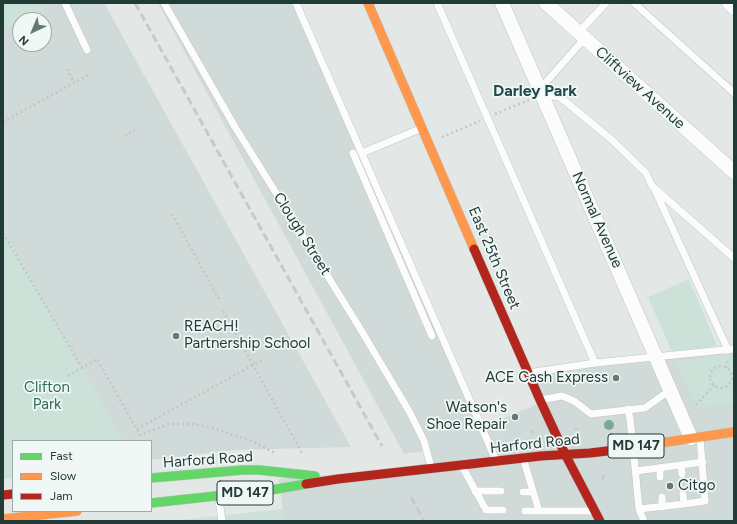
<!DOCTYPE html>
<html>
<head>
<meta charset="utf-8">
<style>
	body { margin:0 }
	#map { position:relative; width:737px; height:524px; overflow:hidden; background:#e3e8e7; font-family:Figtree,sans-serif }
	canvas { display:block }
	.frame { position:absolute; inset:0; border:4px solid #213b39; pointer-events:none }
	.legend { position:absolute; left:12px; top:440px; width:140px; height:72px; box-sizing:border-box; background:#f0f7f5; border:1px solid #9dacaa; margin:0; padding:5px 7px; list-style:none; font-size:12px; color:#213b39 }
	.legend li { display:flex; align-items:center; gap:8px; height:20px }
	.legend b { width:20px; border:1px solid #9dacaa }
	.north { position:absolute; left:12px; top:12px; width:40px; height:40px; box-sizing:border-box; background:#f0f7f5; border:1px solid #9dacaa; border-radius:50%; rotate:224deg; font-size:11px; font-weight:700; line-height:16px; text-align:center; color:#213b39 }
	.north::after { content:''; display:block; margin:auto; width:14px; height:18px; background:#657876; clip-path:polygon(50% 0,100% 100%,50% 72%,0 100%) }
</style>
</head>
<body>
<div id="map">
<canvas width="737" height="524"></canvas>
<div class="frame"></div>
<ul class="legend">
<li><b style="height:5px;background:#63d668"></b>Fast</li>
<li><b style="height:5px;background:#ff974d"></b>Slow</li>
<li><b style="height:5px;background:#b3261e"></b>Jam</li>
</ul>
<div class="north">N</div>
</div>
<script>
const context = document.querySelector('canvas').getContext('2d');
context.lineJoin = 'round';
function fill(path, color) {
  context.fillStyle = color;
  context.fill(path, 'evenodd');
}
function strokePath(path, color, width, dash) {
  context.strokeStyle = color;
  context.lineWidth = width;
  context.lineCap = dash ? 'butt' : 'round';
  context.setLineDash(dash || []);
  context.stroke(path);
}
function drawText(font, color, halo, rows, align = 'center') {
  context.font = font + ' Figtree,sans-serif';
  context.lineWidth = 3.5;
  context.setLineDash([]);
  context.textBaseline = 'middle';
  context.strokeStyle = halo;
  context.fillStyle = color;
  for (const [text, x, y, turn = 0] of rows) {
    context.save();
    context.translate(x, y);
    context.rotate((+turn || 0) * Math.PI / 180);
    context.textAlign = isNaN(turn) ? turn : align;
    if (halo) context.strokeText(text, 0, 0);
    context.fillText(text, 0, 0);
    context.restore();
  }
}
const built = new Path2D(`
	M52,3H104L351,447L235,450L151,460V441H123L3,231V30L20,20V44H44V20H21Z
	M158,3H292L446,346L479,429L540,403L527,374L734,349V521H284L279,479L428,467L425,451L404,454Z`);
const green = new Path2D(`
	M3,3H52L3,30Z
	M3,231L123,441H13V478L3,479Z
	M689,279L717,346L672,352L648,297Z
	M734,353V403L697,408L676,362Z
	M283,509L284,521H171Z`);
const path = new Path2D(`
	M67,69L74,82
	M495,114L529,100
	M3,122L90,74
	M125,136L138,128
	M442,137L480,121
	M172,214L219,299
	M3,233L82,368
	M223,311L302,453
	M710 377a11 11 0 1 1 22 0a11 11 0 1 1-22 0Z
	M726,368L728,359
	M68,376L97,359L140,435L169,424H193L209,427L252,441L275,453
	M696,405L714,385
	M576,428V432
	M137,429L264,359
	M532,431L534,435
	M602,478H605L604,475`);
const lane = new Path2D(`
	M65,3L87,50
	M164,3L235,127L358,325L409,411L424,441L431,467
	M296,3L495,458
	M437,3L595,363
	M634,3L734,93
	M579,32L606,3
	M540,89L585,38
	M543,95L560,97L612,140L646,173L652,186L734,258
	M353,153L432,336
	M362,153L422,128
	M654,188L728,350
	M528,373L595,363L734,349
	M540,400L562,396L574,401L591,414L645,408L670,390
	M628,409L630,419L633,446L639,509L644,521
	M524,461L539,511
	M681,465L682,474
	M463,468L486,510H503
	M660,468V477
	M636,471L703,462
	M475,491H501
	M523,492H533
	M683,494L684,504
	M662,497V507
	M219,499L222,521
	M639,509L684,504L705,501L700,438
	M525,511H593`);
const street = new Path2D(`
	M502,3L691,438
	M546,3L734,172
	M729,3L734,8`);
const fast = new Path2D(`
	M151,478L243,470H259L315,476
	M151,503L271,490L306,484`);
const slow = new Path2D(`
	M368,3L474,249
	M607,451L734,432
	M3,519L77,511`);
const jam = new Path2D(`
	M474,249L540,400L565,454L600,521
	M306,484L338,479L541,456L590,453L607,451
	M3,495L13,494`);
const rail = new Path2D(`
	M135,3L382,446
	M411,497L424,521`);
const trees = [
	[609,425]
];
const markers = [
	[176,336,4,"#657876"],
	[616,378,4,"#657876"],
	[515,417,4,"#657876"],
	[670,486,4,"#657876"]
];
const shields = [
	[636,446,56],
	[245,493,56]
];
const shieldNames = [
	["MD 147",636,446],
	["MD 147",245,493]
];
const streetNames = [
	["Cliftview Avenue",640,88,42],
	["Normal Avenue",597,220,66],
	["Clough Street",302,234,58],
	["East 25th Street",494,258,67],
	["Harford Road",535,444,-6],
	["Harford Road",208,460,-4]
];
const poiNames = [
	["REACH!",184,327],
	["Partnership School",184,344],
	["ACE Cash Express",608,378,"right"],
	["Watson's",507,408,"right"],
	["Shoe Repair",507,425,"right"],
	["Citgo",678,486]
];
const parkNames = [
	["Clifton",47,388],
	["Park",47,405]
];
const neighbourhoodNames = [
	["Darley Park",535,91]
];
fill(built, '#d0dad8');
fill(green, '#cce1d7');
strokePath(lane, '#c0c5c4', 8);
strokePath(street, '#c0c5c4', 15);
strokePath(fast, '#bec6c4', 10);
strokePath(slow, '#bec6c4', 10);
strokePath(jam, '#bec6c4', 10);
strokePath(path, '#c0c8c7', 2.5, [2, 3]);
strokePath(lane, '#fbfcfb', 7);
strokePath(street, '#fbfcfb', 14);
strokePath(fast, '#63d668', 9);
strokePath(slow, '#ff974d', 9);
strokePath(jam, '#b3261e', 9);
strokePath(rail, '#c6caca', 3, [8, 4]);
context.fillStyle = '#7ea797';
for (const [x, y] of trees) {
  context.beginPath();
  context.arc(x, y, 5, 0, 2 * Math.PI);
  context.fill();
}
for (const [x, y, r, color] of markers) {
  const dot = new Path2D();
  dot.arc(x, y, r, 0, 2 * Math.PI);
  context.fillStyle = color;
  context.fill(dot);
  strokePath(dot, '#f0f7f5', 1.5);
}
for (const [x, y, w] of shields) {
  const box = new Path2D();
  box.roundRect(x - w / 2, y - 12, w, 24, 3);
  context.fillStyle = '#f0f7f5';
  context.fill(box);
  strokePath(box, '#213b39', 1);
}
drawText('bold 14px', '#213b39', null, shieldNames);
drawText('15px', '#213b39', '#f0f7f5', streetNames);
drawText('15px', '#213b39', '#f0f7f5', poiNames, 'left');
drawText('15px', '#2c7155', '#f0f7f5', parkNames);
drawText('bold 16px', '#1d4c4b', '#f0f7f5', neighbourhoodNames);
</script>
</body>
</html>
